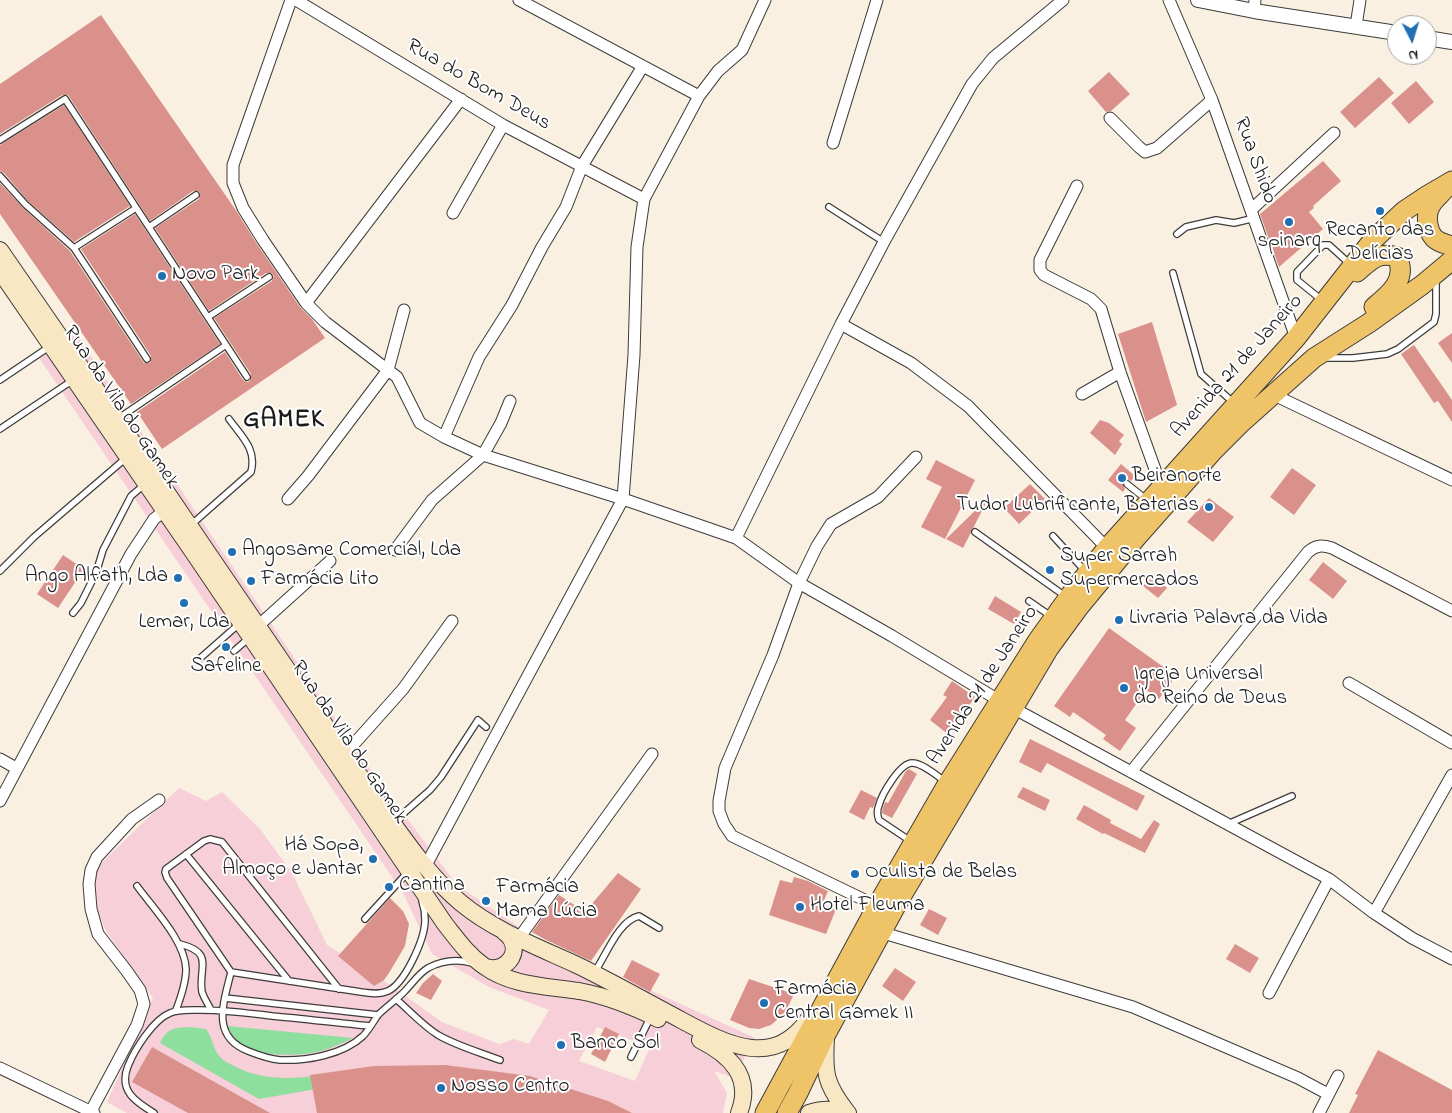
<!DOCTYPE html>
<html>
<head>
<meta charset="utf-8">
<style>
	body { margin:0 }
	#map { position:relative; width:1452px; height:1113px; overflow:hidden; background:#f9f0e2; font-family:"Indie Flower",sans-serif }
	canvas { display:block }
	.north { position:absolute; left:1387px; top:15px; width:50px; height:50px; box-sizing:border-box; background:#fff; border:1px solid #a4a4a4; border-radius:50%; rotate:175deg; font-size:14px; font-weight:700; line-height:20px; text-align:center; color:#1c1c1c }
	.north::after { content:''; display:block; margin:auto; width:18px; height:22px; background:#1f6fb2; clip-path:polygon(50% 0,100% 100%,50% 72%,0 100%) }
</style>
</head>
<body>
<div id="map">
<canvas width="1452" height="1113"></canvas>
<div class="north">N</div>
</div>
<script>
const context = document.querySelector('canvas').getContext('2d');
context.lineJoin = 'round';
function fill(path, color) {
  context.fillStyle = color;
  context.fill(path, 'evenodd');
}
function strokePath(path, color, width, dash) {
  context.strokeStyle = color;
  context.lineWidth = width;
  context.lineCap = dash ? 'butt' : 'round';
  context.setLineDash(dash || []);
  context.stroke(path);
}
function drawText(font, color, halo, rows, align = 'center') {
  context.font = font + ' "Indie Flower",sans-serif';
  context.lineWidth = 4;
  context.setLineDash([]);
  context.textBaseline = 'middle';
  context.strokeStyle = halo;
  context.fillStyle = color;
  for (const [text, x, y, turn = 0] of rows) {
    context.save();
    context.translate(x, y);
    context.rotate((+turn || 0) * Math.PI / 180);
    context.textAlign = isNaN(turn) ? turn : align;
    if (halo) context.strokeText(text, 0, 0);
    context.fillText(text, 0, 0);
    context.restore();
  }
}
const built = new Path2D(`
	M75,333L361,757L457,885L532,936L755,1038L734,1078L714,1071L727,1093L723,1113H127L107,1102L153,998L106,931L93,900L95,869L179,788L206,801L222,792L260,829L292,873L327,945L387,983L442,1022L499,1044L514,1039L529,1044L549,1010L489,987L432,954L403,893L37,355ZM597,1027L650,1047L635,1081L579,1061Z`);
const green = new Path2D(`
	M227,1026L353,1038C343,1043 332,1048 321,1051C297,1057 253,1058 236,1039C232,1035 230,1030 227,1026Z
	M190,1027L206,1029C213,1038 213,1051 222,1059C225,1062 229,1063 232,1065C259,1080 290,1080 320,1075L322,1088L259,1099L160,1043C168,1027 174,1028 190,1027Z`);
const building = new Path2D(`
	M101,15L235,209L257,244L300,307L312,319L325,338L162,449L137,412L225,352L243,380L247,382L250,381L251,374L214,318L272,281L274,276L271,273H266L209,311L155,228L199,199L200,193L198,191H193L150,221L68,95H62L0,134V84Z
	M1109,72L1130,94L1111,111L1106,112L1088,91Z
	M1379,77L1394,93L1355,128L1340,112Z
	M1416,81L1434,102L1409,124L1391,103Z
	M64,105L130,206L74,242L28,201L4,173L0,171V145Z
	M1323,161L1341,181L1313,206L1314,208L1309,212L1323,229L1279,267L1260,214Z
	M0,183L22,207L70,251L144,363H150L151,356L81,249L135,214L220,344L131,404L0,214Z
	M1152,322L1177,405L1146,422L1118,334Z
	M1452,333V363L1438,343Z
	M1414,345L1452,400V422L1438,401L1434,403L1401,354Z
	M1100,420L1109,423L1124,435L1119,441L1122,444L1115,455L1090,433Z
	M936,460L975,480L945,539L921,527L942,487L926,479Z
	M1121,464L1135,476L1131,481L1127,479L1124,481L1123,485L1125,489L1123,492L1108,480Z
	M1292,468L1316,485L1294,515L1270,497Z
	M1030,484L1045,499L1019,524L1004,508Z
	M1209,498L1234,517L1213,542L1187,522Z
	M984,502L986,503L963,548L946,539Z
	M63,555L84,569L58,608L37,594Z
	M1323,562L1347,581L1333,599L1309,580Z
	M1153,576L1167,588L1158,598L1143,586Z
	M995,596L1021,612L1014,624L988,609Z
	M1109,628L1176,676L1159,699L1146,690L1125,720L1136,728L1120,751L1103,739L1106,735L1073,712L1070,717L1054,706Z
	M952,681L975,697L949,735L930,720L947,697L943,695Z
	M1030,739L1145,796L1137,811L1047,763L1041,773L1019,762Z
	M909,769L917,774L892,818L882,813L883,807L885,802L888,803L906,771Z
	M1023,787L1050,800L1045,811L1017,797Z
	M861,790L877,798L873,808L870,807L864,820L849,812Z
	M1084,805L1111,820L1110,823L1141,839L1154,820L1160,824L1145,853L1104,833L1103,834L1076,819Z
	M618,873L641,889L591,961L544,939L532,932L559,895L585,912Z
	M794,877L808,881L828,891L822,905L836,909L826,934L769,915L780,880L792,883Z
	M390,898L403,911L409,924L405,946L389,973L384,980L374,986L338,956Z
	M929,909L947,918L938,935L920,925Z
	M1235,944L1259,958L1250,973L1226,959Z
	M632,960L660,974L650,992L623,977Z
	M895,968L916,982L903,1001L882,986Z
	M433,974L442,981L431,1000L416,993L423,983Z
	M749,979L794,994L785,1013L771,1025L759,1029L749,1028L730,1020Z
	M605,1027L619,1034L605,1062L591,1054Z
	M152,1047L270,1113H188L132,1082Z
	M1378,1050L1452,1090V1113H1349L1358,1095L1355,1094Z
	M445,1065L530,1076L608,1101L632,1113H317L310,1075L374,1066Z`);
const service = new Path2D(`
	M0,140L65,99L247,377
	M0,176L25,204L74,248
	M829,207L884,242
	M136,208L74,248L147,359
	M149,227L196,195
	M1177,234L1186,227L1216,220L1234,223L1255,218
	M1173,273L1201,374L1234,403
	M1323,301L1297,280V272L1323,245H1329L1351,265
	M208,317L269,277
	M1324,358H1353L1387,354L1398,349L1434,322L1436,314V280
	M0,380L49,347
	M119,418L226,345
	M0,429L73,380
	M1127,484L1147,500
	M192,524L251,472C257,449 242,437 229,419
	M975,532L1065,596
	M1053,536L1086,572
	M0,571L34,537L126,458
	M1029,601L1052,617
	M73,613L81,603L96,573L103,550L131,496L144,485
	M234,651L249,638
	M197,661L239,624
	M1228,824L1292,796
	M395,825L405,812L430,790L441,777L478,720L486,727
	M912,842L879,820C877,815 877,810 879,805C882,794 900,763 912,763C923,763 937,776 946,782
	M186,854L289,981
	M137,886C153,908 185,941 186,969C186,983 181,997 176,1010
	M365,919L407,873
	M180,944C215,953 198,967 202,992C204,998 208,1004 211,1010
	M231,972L361,992C370,993 379,995 388,991C405,983 425,939 425,920C425,914 424,907 422,901
	M594,973C606,956 618,921 639,916L659,928
	M339,989L222,842L210,839L204,841L166,869L165,872L167,878L231,972C224,1002 210,1036 248,1051C258,1055 269,1059 280,1060C306,1061 343,1055 363,1036C369,1030 373,1022 378,1015C386,1007 396,1000 404,992C412,984 418,974 428,968C441,961 457,959 472,963
	M225,998L378,1015
	M396,999C410,1011 422,1025 438,1035C457,1046 479,1052 500,1060
	M631,1057L650,1018
	M154,1113C136,1102 118,1091 128,1066C135,1049 153,1020 170,1013C179,1009 190,1010 200,1010C224,1010 248,1013 272,1016C305,1019 338,1023 370,1026`);
const minor = new Path2D(`
	M291,0L233,165V183L243,208L263,240L306,303L325,322L397,377L420,423L444,437L483,455L623,499L736,538L799,583L892,636L1000,701
	M296,0L503,125L644,199
	M519,0L699,96
	M1169,0L1212,100L1296,338
	M1254,11L1255,0
	M1356,26L1360,0
	M1110,118L1139,147L1145,152L1157,148L1212,100
	M833,143L877,0
	M1077,186L1040,260V270L1044,275L1091,299L1101,309L1120,372L1161,486
	M1252,209L1334,133
	M453,213L503,125
	M306,303L461,99
	M841,324L911,363L968,406L1107,548
	M1082,394L1120,372
	M1272,394L1452,480
	M444,437L479,357L512,305L542,247L566,207L582,166L643,66
	M288,499L308,476L388,370L404,310
	M736,538L841,324L886,238L972,84L993,58L1063,0
	M395,550L432,500L483,455L501,423L510,401
	M258,626L330,561
	M1349,683L1452,743
	M1013,708L1329,879L1374,913L1412,938L1452,959
	M345,754L403,689L452,621
	M0,759L16,768
	M1131,772L1308,552C1316,545 1322,545 1332,548L1452,611
	M0,801L131,554L154,519L164,511
	M425,867L623,499L634,355L637,247L644,199L699,96L718,71L742,50L765,0
	M877,906L732,836L724,824L719,811V801L725,768L773,655L799,583L817,546L831,524L878,497L916,457
	M1374,913L1452,775
	M880,932L1133,1007L1298,1078L1328,1094
	M519,938L652,754
	M1269,993L1329,879
	M0,1068L94,1113
	M91,1111L137,1025L144,1004L140,990L126,970L98,934L91,909L89,884L91,870L97,857L132,819L159,800
	M1319,1113L1338,1076`);
const tertiary = new Path2D(`
	M1198,0L1254,11L1397,33
	M1427,38L1452,42`);
const secondary = new Path2D(`
	M0,250C97,390 194,531 289,672C321,719 352,765 384,811C408,844 430,877 461,903C495,931 538,947 577,965C608,980 638,997 668,1013C716,1038 771,1076 810,1017
	M0,271L195,555L445,924C457,939 468,955 484,966C511,986 547,986 579,991C606,996 634,1007 658,1019
	M485,967C509,974 525,947 504,932
	M826,1038C824,1073 825,1084 847,1112
	M700,1040C730,1055 753,1077 739,1113
	M809,1113C822,1108 835,1109 848,1113`);
const primary = new Path2D(`
	M1444,190C1440,195 1434,199 1431,205C1425,214 1427,230 1434,238C1439,243 1446,244 1452,246
	M1357,272C1371,260 1378,251 1397,257C1408,279 1390,294 1374,307
	M765,1113L877,906L948,783L1038,640L1071,594L1107,548L1296,338L1372,241L1404,211L1428,195L1452,181
	M787,1113L798,1093L826,1034L898,902L1049,648L1079,607L1136,538L1214,450L1240,424L1314,358L1369,323L1422,285L1452,260`);
const markers = [
	[1380,211,5,"#1f6fb2"],
	[1289,222,5,"#1f6fb2"],
	[162,276,5,"#1f6fb2"],
	[1122,478,5,"#1f6fb2"],
	[1209,507,5,"#1f6fb2"],
	[232,552,5,"#1f6fb2"],
	[1050,570,5,"#1f6fb2"],
	[178,578,5,"#1f6fb2"],
	[251,581,5,"#1f6fb2"],
	[184,603,5,"#1f6fb2"],
	[1119,620,5,"#1f6fb2"],
	[226,647,5,"#1f6fb2"],
	[1124,688,5,"#1f6fb2"],
	[373,859,5,"#1f6fb2"],
	[855,874,5,"#1f6fb2"],
	[389,887,5,"#1f6fb2"],
	[486,901,5,"#1f6fb2"],
	[800,907,5,"#1f6fb2"],
	[764,1003,5,"#1f6fb2"],
	[561,1045,5,"#1f6fb2"],
	[441,1088,5,"#1f6fb2"]
];
const streetNames = [
	["Rua do Bom Deus",478,86,30],
	["Rua Shido",1254,161,70],
	["Avenida 21 de Janeiro",1238,367,-48],
	["Rua da Vila do Gamek",120,408,56],
	["Avenida 21 de Janeiro",984,686,-57],
	["Rua da Vila do Gamek",348,743,56]
];
const poiNames = [
	["Recanto das",1380,232,"center"],
	["Delícias",1380,256,"center"],
	["spinarq",1289,243,"center"],
	["Novo Park",172,276],
	["Beiranorte",1132,478],
	["Tudor Lubrificante, Baterias",1199,507,"right"],
	["Angosame Comercial, Lda",242,552],
	["Super Sarrah",1060,558],
	["Supermercados",1060,582],
	["Ango Alfath, Lda",168,578,"right"],
	["Farmácia Lito",261,581],
	["Livraria Palavra da Vida",1129,620],
	["Lemar, Lda",184,624,"center"],
	["Safeline",226,668,"center"],
	["Igreja Universal",1134,676],
	["do Reino de Deus",1134,700],
	["Há Sopa,",363,847,"right"],
	["Almoço e Jantar",363,871,"right"],
	["Oculista de Belas",865,874],
	["Cantina",399,887],
	["Farmácia",496,889],
	["Mama Lúcia",496,913],
	["Hotel Fleuma",810,907],
	["Farmácia",774,991],
	["Central Gamek II",774,1015],
	["Banco Sol",571,1045],
	["Nosso Centro",451,1088]
];
const districtNames = [
	["GAMEK",284,422]
];
fill(built, '#f6cfd8');
fill(green, '#8ede9e');
fill(building, '#da918c');
strokePath(service, '#3d3c3a', 8);
strokePath(minor, '#3d3c3a', 13);
strokePath(tertiary, '#3d3c3a', 16);
strokePath(secondary, '#3d3c3a', 18);
strokePath(primary, '#3d3c3a', 21);
strokePath(service, '#fff', 5.5);
strokePath(minor, '#fff', 11);
strokePath(tertiary, '#fff', 14);
strokePath(secondary, '#f9e7c3', 16);
strokePath(primary, '#efc469', 19);
for (const [x, y, r, color] of markers) {
  const dot = new Path2D();
  dot.arc(x, y, r, 0, 2 * Math.PI);
  context.fillStyle = color;
  context.fill(dot);
  strokePath(dot, '#fff', 2);
}
drawText('21px', '#1c1c1c', '#fff', streetNames);
drawText('21px', '#1c1c1c', '#fff', poiNames, 'left');
context.letterSpacing = '1px';
drawText('bold 26px', '#1c1c1c', '#fff', districtNames);
context.letterSpacing = '0px';
</script>
</body>
</html>
